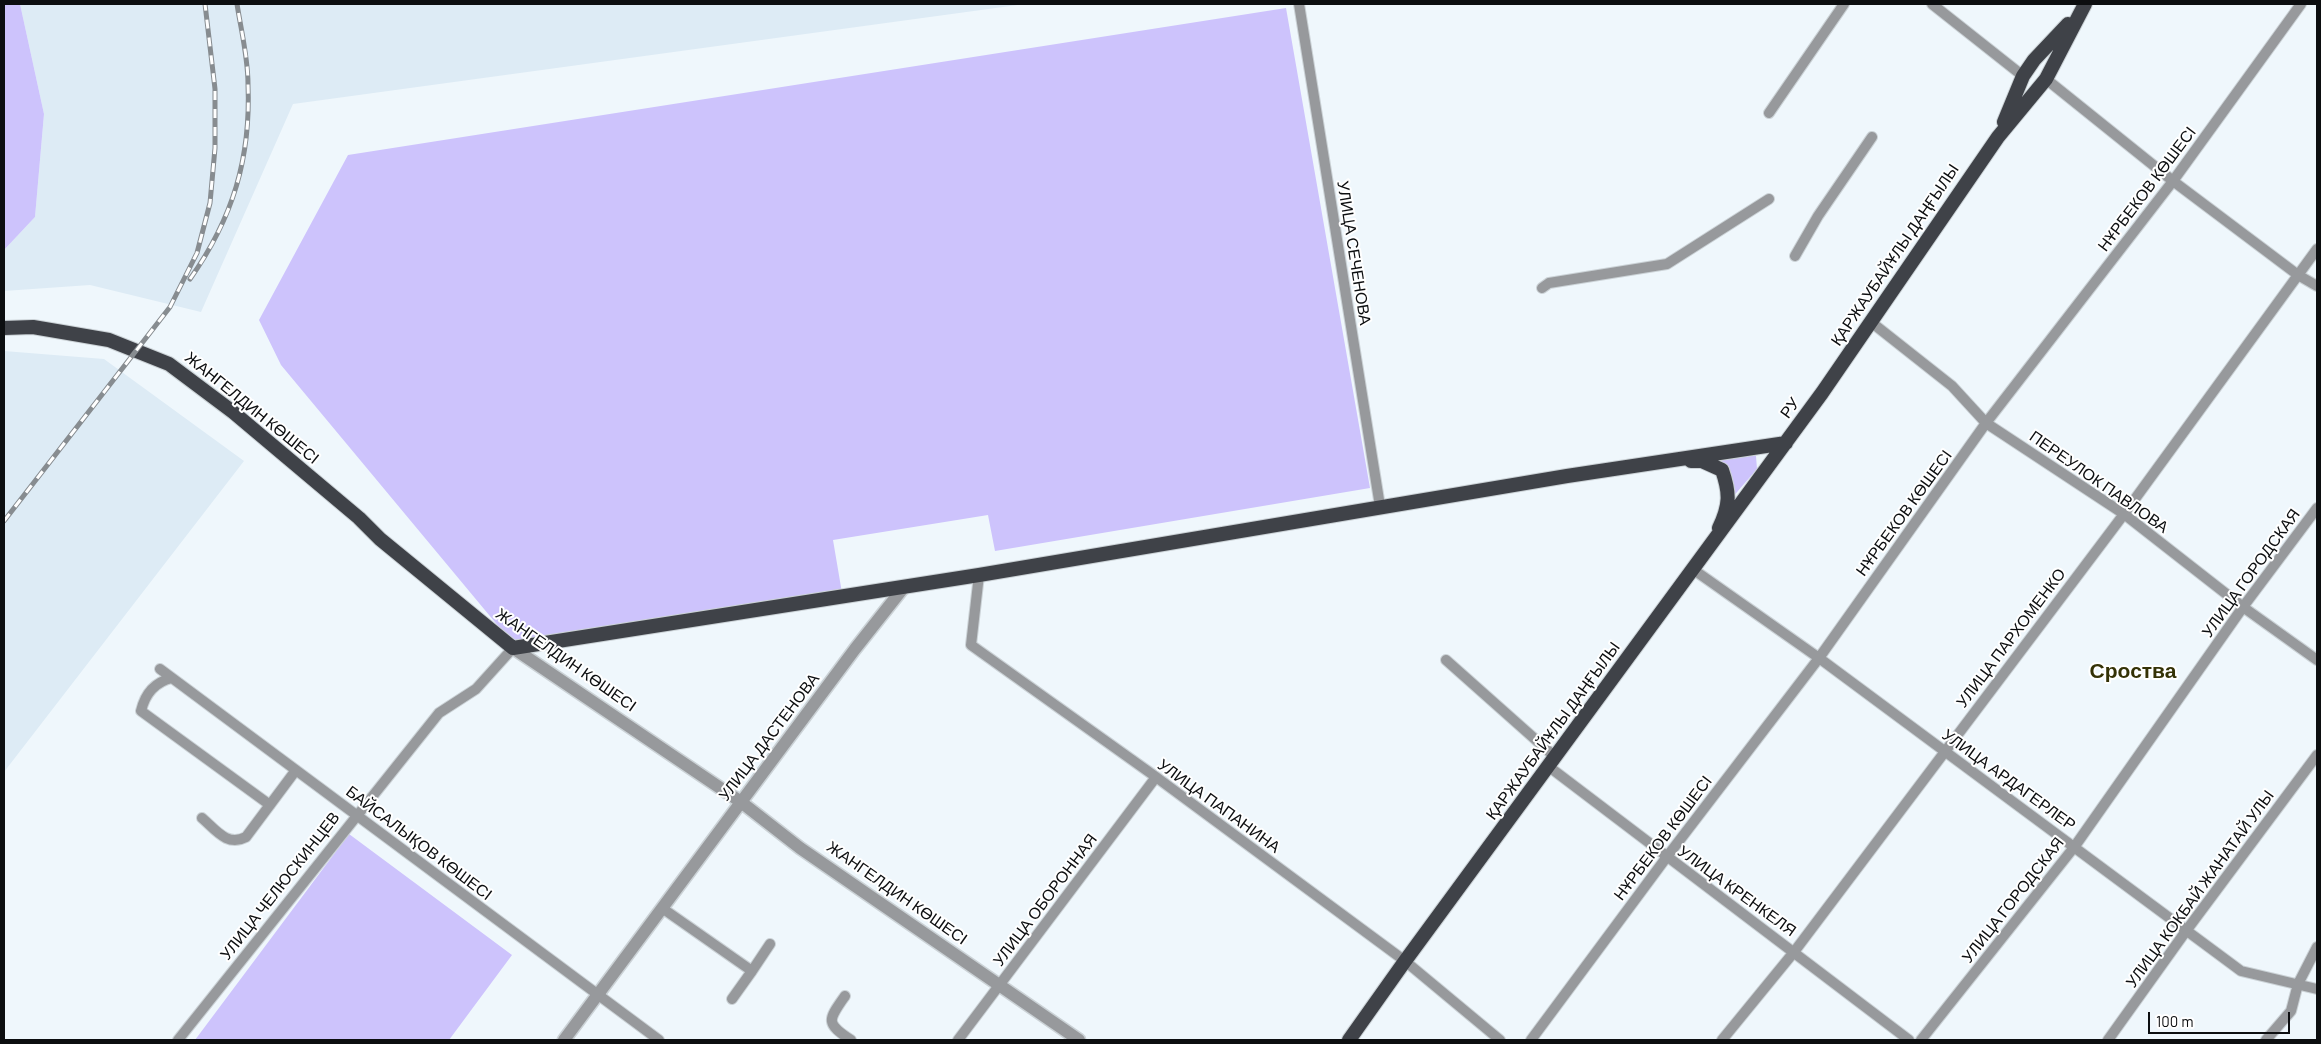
<!DOCTYPE html>
<html>
<head>
<meta charset="utf-8">
<style>
	body { margin:0 }
	#map { position:relative; width:2321px; height:1044px; overflow:hidden; background:#eff7fc; font-family:Barlow,sans-serif }
	canvas { display:block }
	.frame { position:absolute; inset:0; border:5px solid #0c0e10; pointer-events:none }
	.scale { position:absolute; left:2148px; top:1012px; width:142px; height:22px; box-sizing:border-box; border:2px solid #0c0e10; border-top:0; padding-left:6px; font-size:15px; line-height:18px; white-space:nowrap; color:#0c0e10; -webkit-text-stroke:4px #fff; paint-order:stroke }
</style>
</head>
<body>
<div id="map">
<canvas width="2321" height="1044"></canvas>
<div class="frame"></div>
<div class="scale">100 m</div>
</div>
<script>
const context = document.querySelector('canvas').getContext('2d');
context.lineJoin = 'round';
function fill(path, color) {
  context.fillStyle = color;
  context.fill(path, 'evenodd');
}
function strokePath(path, color, width, dash) {
  context.strokeStyle = color;
  context.lineWidth = width;
  context.lineCap = dash ? 'butt' : 'round';
  context.setLineDash(dash || []);
  context.stroke(path);
}
function drawText(font, color, halo, rows, align = 'center') {
  context.font = font + ' Barlow,sans-serif';
  context.lineWidth = 4;
  context.setLineDash([]);
  context.textBaseline = 'middle';
  context.strokeStyle = halo;
  context.fillStyle = color;
  for (const [text, x, y, turn = 0] of rows) {
    context.save();
    context.translate(x, y);
    context.rotate((+turn || 0) * Math.PI / 180);
    context.textAlign = isNaN(turn) ? turn : align;
    if (halo) context.strokeText(text, 0, 0);
    context.fillText(text, 0, 0);
    context.restore();
  }
}
const built = new Path2D(`
	M20,4H1025L293,104L201,312L90,285L4,291V250L35,217L44,114Z
	M4,351L104,359L244,461L4,772Z`);
const green = new Path2D(`
	M4,4H20L44,114L35,217L4,250Z
	M1286,8L1370,488L995,551L988,515L833,540L842,593L518,642L499,627L281,365L259,320L348,155Z
	M1745,449L1756,456L1757,469L1731,499C1735,474 1728,466 1708,454Z
	M349,834L512,955L449,1040H195Z`);
const minor = new Path2D(`
	M1299,4L1380,506
	M1932,4L2023,76
	M2046,79L2173,181L2298,275L2317,286
	M1769,113L1844,4
	M1795,256L1818,216L1872,137
	M1542,288L1549,283L1667,264L1769,199
	M1871,322L1952,386L1986,423L2124,514L2243,607L2317,660
	M1694,570L1819,658L2241,971L2317,989
	M979,575L971,645L1156,777L1405,961L1500,1040
	M1446,660L1554,756
	M160,669L659,1040
	M172,678C155,682 145,694 141,711L270,805
	M1548,766L1909,1040
	M202,818C216,830 227,847 246,837L296,770
	M662,908L752,971L770,944
	M845,996C828,1020 825,1023 851,1040
	M732,999L752,971
	M178,1040L439,713L476,689L513,648
	M958,1040L1156,777
	M1531,1040L1666,858L1819,658L1986,423L2173,181L2301,4
	M1722,1040L1794,952L2124,514L2317,249
	M1921,1040L2075,846L2243,607L2317,508
	M2108,1040L2186,931L2317,755
	M2266,1040L2291,1011L2298,984L2317,947`);
const tertiary = new Path2D(`
	M513,648L741,802L800,848L1079,1040
	M564,1040L855,649L904,587`);
const trunk = new Path2D(`
	M2004,122L2023,76L2034,60L2068,24
	M4,328L33,327L109,340L169,364L233,412L359,518L380,539L513,648L979,575L1567,476L1786,443
	M1691,461H1702L1722,470C1730,493 1730,505 1719,528
	M1349,1040L1405,961L1822,393L1998,137L2046,79L2085,4`);
const rail = new Path2D(`
	M190,279C233,218 251,158 248,84C248,57 241,30 237,4
	M4,521L170,307L197,253L210,203L215,148V89L205,4`);
const streetNames = [
	["НҰРБЕКОВ КӨШЕСІ",2147,189,-53],
	["УЛИЦА СЕЧЕНОВА",1354,253,81],
	["ҚАРЖАУБАЙҰЛЫ ДАҢҒЫЛЫ",1895,255,-56],
	["ЖАНГЕЛДИН КӨШЕСІ",252,408,39],
	["РУ",1790,408,-54],
	["ПЕРЕУЛОК ПАВЛОВА",2099,482,35],
	["НҰРБЕКОВ КӨШЕСІ",1904,513,-54],
	["УЛИЦА ГОРОДСКАЯ",2251,573,-54],
	["УЛИЦА ПАРХОМЕНКО",2011,638,-53],
	["ЖАНГЕЛДИН КӨШЕСІ",566,660,35],
	["ҚАРЖАУБАЙҰЛЫ ДАҢҒЫЛЫ",1553,731,-54],
	["УЛИЦА ДАСТЕНОВА",769,737,-53],
	["УЛИЦА АРДАГЕРЛЕР",2009,780,36],
	["УЛИЦА ПАПАНИНА",1219,806,36],
	["НҰРБЕКОВ КӨШЕСІ",1663,838,-53],
	["БАЙСАЛЫҚОВ КӨШЕСІ",419,843,37],
	["УЛИЦА ЧЕЛЮСКИНЦЕВ",280,886,-52],
	["УЛИЦА КОКБАЙ ЖАНАТАЙ УЛЫ",2200,889,-54],
	["УЛИЦА КРЕНКЕЛЯ",1737,891,36],
	["ЖАНГЕЛДИН КӨШЕСІ",897,893,35],
	["УЛИЦА ОБОРОННАЯ",1045,900,-53],
	["УЛИЦА ГОРОДСКАЯ",2013,900,-52]
];
const districtNames = [
	["Сроства",2133,671]
];
fill(built, '#ddebf5');
fill(green, '#cdc3fc');
strokePath(minor, '#cbd2d6', 12);
strokePath(tertiary, '#cbd2d6', 15);
strokePath(trunk, '#cbd2d6', 16);
strokePath(minor, '#97999c', 10);
strokePath(tertiary, '#97999c', 12);
strokePath(trunk, '#3f4248', 14);
strokePath(rail, '#878c90', 5);
strokePath(rail, '#fff', 3, [9]);
drawText('16px', '#0c0e10', '#fff', streetNames);
drawText('bold 21px', '#343206', '#fff', districtNames);
</script>
</body>
</html>
